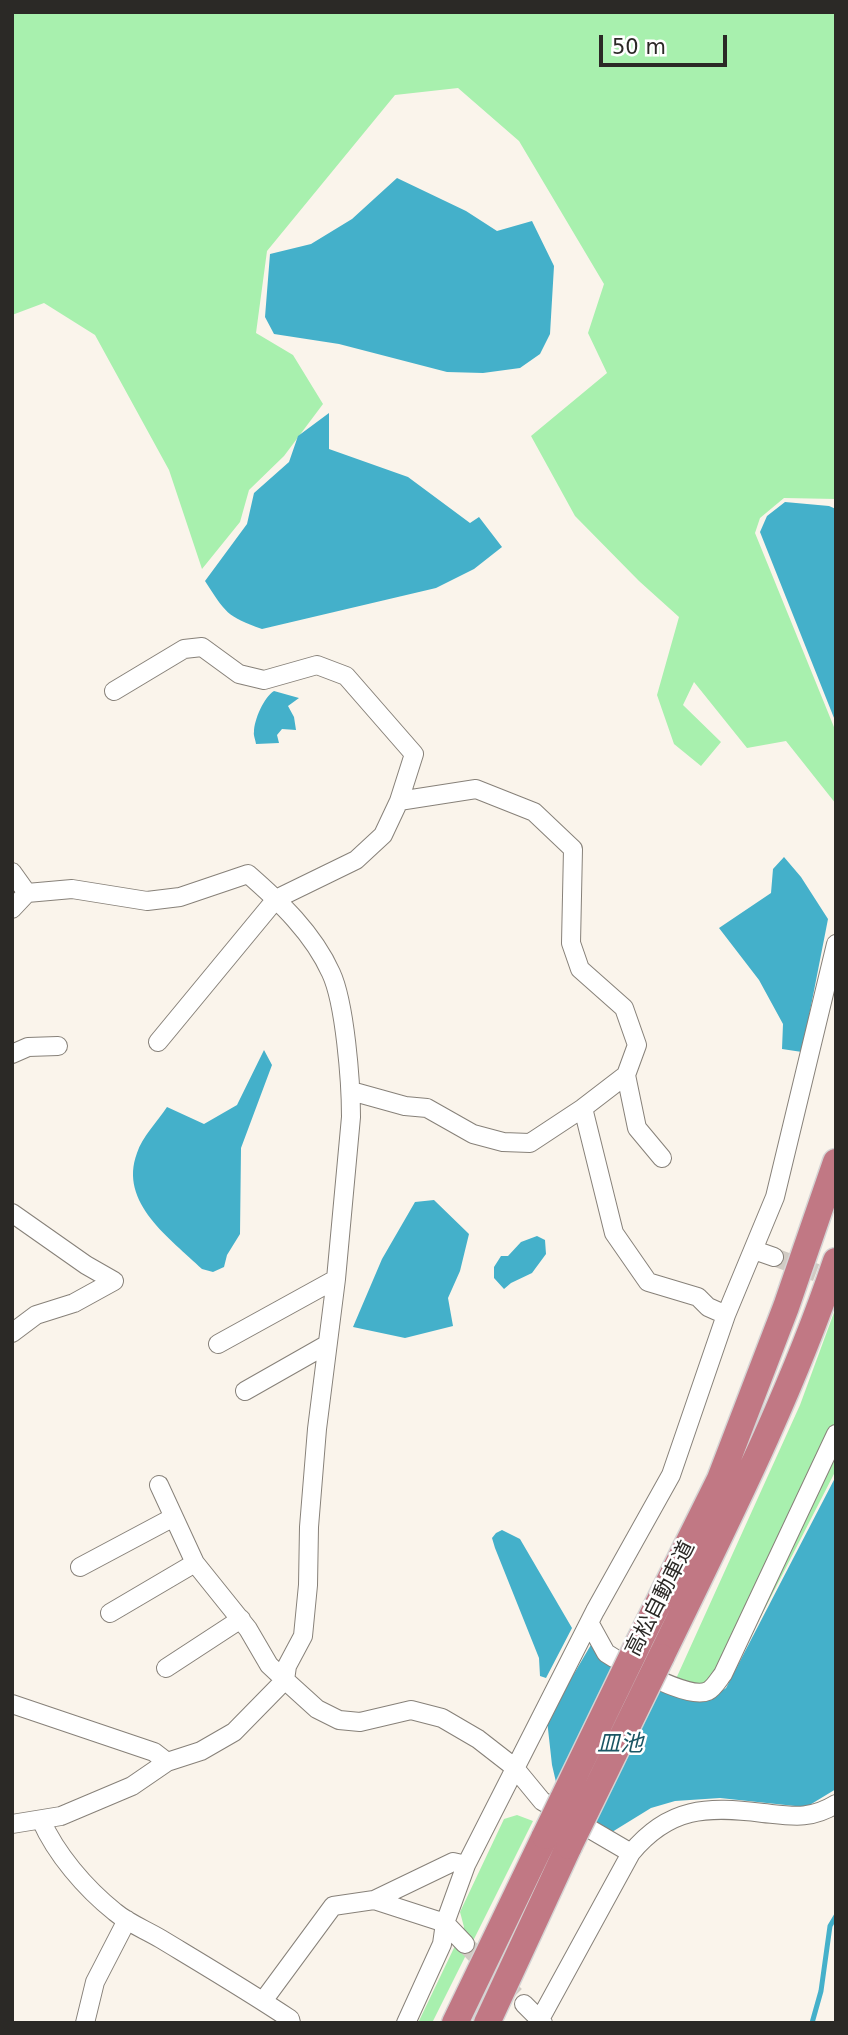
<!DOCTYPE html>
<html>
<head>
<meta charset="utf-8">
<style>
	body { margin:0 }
	#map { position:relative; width:848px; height:2035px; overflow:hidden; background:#faf4eb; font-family:"DejaVu Sans",sans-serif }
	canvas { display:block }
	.frame { position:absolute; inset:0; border:14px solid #2b2926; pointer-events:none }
	.scale { position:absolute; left:599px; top:35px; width:128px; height:32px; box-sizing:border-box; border:4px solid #2b2926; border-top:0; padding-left:9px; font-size:21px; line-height:24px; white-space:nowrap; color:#2b2926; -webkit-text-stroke:5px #fff; paint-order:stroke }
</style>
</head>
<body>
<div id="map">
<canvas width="848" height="2035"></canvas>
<div class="frame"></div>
<div class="scale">50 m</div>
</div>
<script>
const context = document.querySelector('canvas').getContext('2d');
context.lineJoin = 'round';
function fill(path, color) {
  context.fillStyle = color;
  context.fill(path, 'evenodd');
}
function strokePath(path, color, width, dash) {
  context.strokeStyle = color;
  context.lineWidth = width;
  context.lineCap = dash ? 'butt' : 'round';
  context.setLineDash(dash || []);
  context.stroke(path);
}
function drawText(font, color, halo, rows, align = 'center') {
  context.font = font + ' "DejaVu Sans","Noto Sans JP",sans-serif';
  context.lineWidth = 5;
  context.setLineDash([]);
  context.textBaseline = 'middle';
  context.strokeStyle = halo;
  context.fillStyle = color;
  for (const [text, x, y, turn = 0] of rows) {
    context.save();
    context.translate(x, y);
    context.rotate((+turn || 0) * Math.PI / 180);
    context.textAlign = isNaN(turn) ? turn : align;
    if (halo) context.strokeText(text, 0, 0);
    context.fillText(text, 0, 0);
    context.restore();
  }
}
const green = new Path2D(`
	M12,12H836V499L784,498L760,518L755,533L836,732V804L786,741L747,748L694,682L683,705L721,742L701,766L674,744L657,695L679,617L639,581L575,516L531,436L607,373L588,333L604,284L519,141L458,88L395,95L267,251L256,333L293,355L323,404L284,456L249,490L240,522L202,569L169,470L95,335L44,303L12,315Z
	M836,1307V1470L737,1663L701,1687L675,1681L800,1405Z
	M517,1815L533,1821L432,2023H418L464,1927L460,1912L504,1819Z`);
const water = new Path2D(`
	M397,178L466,211L497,231L532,221L554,266L550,334L540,354L520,368L483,373L447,372L339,344L274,334L265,317L270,254L311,244L352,219Z
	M329,413V449L408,477L470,523L479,517L502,547L474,569L436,588L262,629C226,616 226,613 205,581L247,524L254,493L289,462L298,436Z
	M785,502L829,506L836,509V723L760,532L767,516Z
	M274,691L299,698L288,706L294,717L296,730L282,729L277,735L279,743L256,744C256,742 253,734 254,732C254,720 264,697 274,691Z
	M784,857L801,877L828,919L802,1052L782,1049L783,1024L759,980L719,928L771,893L773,869Z
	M264,1050L272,1065L241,1148L240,1234L227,1255L224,1267L213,1272L202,1269C171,1239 118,1203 137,1153C142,1137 158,1121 167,1107L204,1124L237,1105Z
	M434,1200L469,1234L460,1271L448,1298L453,1326L405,1338L353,1327L382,1259L415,1202Z
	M537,1236L545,1240L546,1254L532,1273L511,1283L504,1289L494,1278V1267L501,1256H508L521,1242Z
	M836,1476V1789L808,1806H795L720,1798L675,1801L651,1808L612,1832L560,1799L552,1765L547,1720L592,1643L713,1697L726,1688Z
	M502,1530L520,1539L572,1628L546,1678L540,1676L539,1658L495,1548L492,1538L496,1533Z`);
const stream = new Path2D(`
	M812,2023L821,1991L830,1926L836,1916`);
const minorTunnel = new Path2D(`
	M774,1257L836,1280
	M465,1944L524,2004`);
const minor = new Path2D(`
	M114,691L184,649L202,647L239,674L264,680L317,665L346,676L414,754L399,801
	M12,872L27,893L12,909
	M27,893L72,889L147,901L180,897L248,874C280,902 313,933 331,973C345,1003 351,1082 351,1117L336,1279L317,1429L309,1527L308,1585L303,1636L287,1666L285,1680
	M158,1042L276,899L356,860L383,835L399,801L476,789L534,812L573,849L571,943L580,969L624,1008L637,1045L626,1075
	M12,1054L28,1047L58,1046
	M351,1091L405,1106L427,1108L473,1134L503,1142L530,1143L583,1108L614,1233L648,1282L698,1297L708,1307L726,1315
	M583,1108L626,1075L637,1128L662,1158
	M12,1213L86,1265L114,1281L74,1303L36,1315L12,1333
	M754,1250L774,1257
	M218,1344L336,1279
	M245,1391L326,1345
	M159,1485L195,1563L248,1629L269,1665L285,1680
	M80,1567L172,1518
	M110,1613L195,1563
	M590,1624L606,1653L614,1658C634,1667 688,1700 708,1691C714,1688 719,1679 723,1674L836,1434
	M166,1668L241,1619
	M12,1704L154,1752L167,1762
	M41,1820C56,1854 85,1888 115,1912C128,1923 146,1930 161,1939C204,1965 248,1991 290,2019L291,2023
	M12,1824L61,1816L132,1786L167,1762L201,1751L234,1732L285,1680L317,1709L339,1720L360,1722L411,1710L442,1718L478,1739L514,1767L542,1801L631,1853
	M374,1900L453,1862L466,1865
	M263,2001L333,1906L374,1900L445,1923L465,1944
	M524,2004L543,2023
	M85,2023L95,1982L127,1920
	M406,2023L442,1944L445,1923L466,1865L595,1611L671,1475L726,1315L775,1197L836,944
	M538,2023L631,1853C669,1807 707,1806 763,1813C792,1816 810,1820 836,1804`);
const highway = new Path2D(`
	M638,1644L720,1479L786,1307L836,1162
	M661,1657C724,1527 790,1398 836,1261
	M455,2023L545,1836
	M487,2023L569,1846`);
const highwayBridge = new Path2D(`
	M545,1836L638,1644
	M569,1846L661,1657`);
const streetNames = [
	["高松自動車道",661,1599,-63]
];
const waterNames = [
	["皿池",620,1745]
];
fill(green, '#a8f0ae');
fill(water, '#44b0ca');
strokePath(stream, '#44b0ca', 5);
strokePath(minorTunnel, '#d1cbc4', 18, [18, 9]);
strokePath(minor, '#878179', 20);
strokePath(highway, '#d5d4d4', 29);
strokePath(minor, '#fff', 18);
strokePath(highway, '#c17884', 26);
strokePath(highwayBridge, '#d5d4d4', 29, []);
strokePath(highwayBridge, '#c17884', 26);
drawText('21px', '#2b2926', '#fff', streetNames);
drawText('italic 23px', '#1a5664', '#fff', waterNames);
</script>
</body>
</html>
